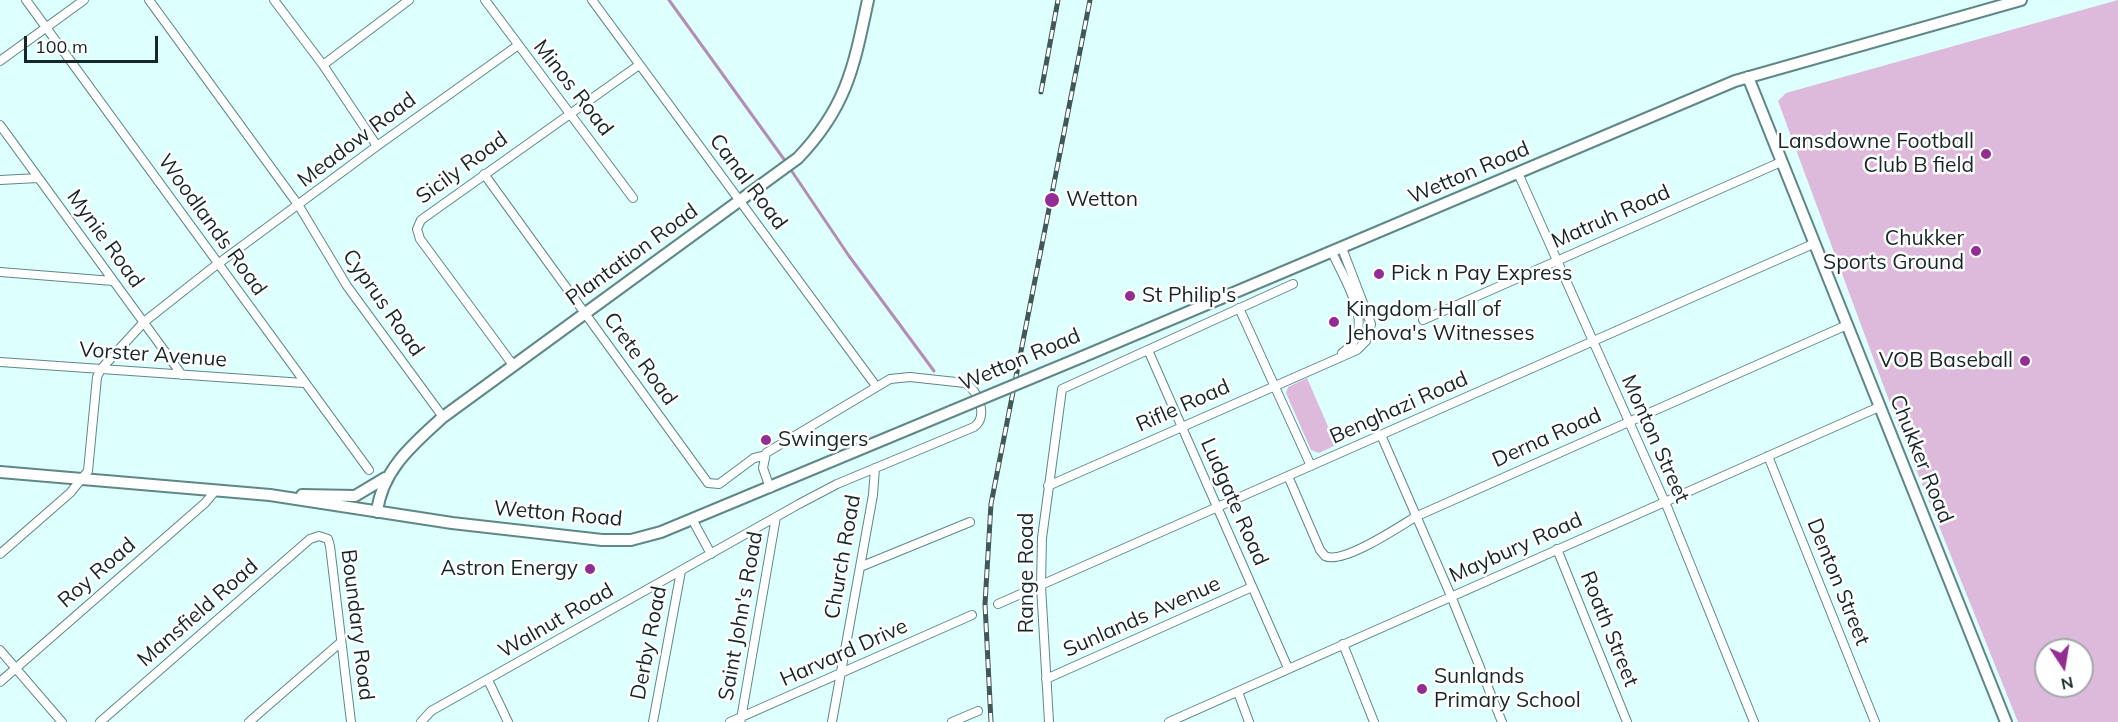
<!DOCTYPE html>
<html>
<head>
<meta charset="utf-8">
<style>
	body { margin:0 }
	#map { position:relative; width:2118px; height:722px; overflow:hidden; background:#ddfffe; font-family:Mulish,sans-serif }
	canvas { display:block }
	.north { position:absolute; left:2034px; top:638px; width:60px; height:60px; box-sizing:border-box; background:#fff; border:2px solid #a2a9a9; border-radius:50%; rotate:168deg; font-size:16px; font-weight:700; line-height:24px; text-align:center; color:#172727 }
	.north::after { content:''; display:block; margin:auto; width:21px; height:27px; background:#932d93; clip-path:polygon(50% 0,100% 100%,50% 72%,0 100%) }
	.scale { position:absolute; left:24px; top:36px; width:134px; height:27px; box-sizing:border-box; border:3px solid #172727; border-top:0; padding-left:8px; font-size:18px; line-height:21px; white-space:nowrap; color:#172727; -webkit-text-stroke:4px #fff; paint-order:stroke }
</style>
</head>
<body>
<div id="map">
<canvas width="2118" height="722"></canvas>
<div class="north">N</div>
<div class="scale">100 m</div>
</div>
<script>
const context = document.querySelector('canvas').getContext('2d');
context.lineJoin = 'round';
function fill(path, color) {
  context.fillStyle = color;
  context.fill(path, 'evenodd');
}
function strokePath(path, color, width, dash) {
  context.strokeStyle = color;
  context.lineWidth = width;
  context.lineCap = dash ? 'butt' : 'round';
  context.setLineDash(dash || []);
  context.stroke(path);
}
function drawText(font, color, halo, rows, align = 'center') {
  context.font = font + ' Mulish,sans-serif';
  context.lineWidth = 5;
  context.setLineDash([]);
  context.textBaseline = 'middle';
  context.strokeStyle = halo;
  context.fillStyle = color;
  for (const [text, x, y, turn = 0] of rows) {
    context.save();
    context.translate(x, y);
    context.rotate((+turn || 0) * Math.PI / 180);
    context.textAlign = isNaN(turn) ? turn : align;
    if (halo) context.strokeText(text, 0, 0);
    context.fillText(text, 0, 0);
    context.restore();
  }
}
const green = new Path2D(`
	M2118,0V722H2018L1897,422L1778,101L1786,93ZM2046,650H2082V686H2046Z
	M1307,378L1336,445L1319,453L1311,450L1286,393L1288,387Z`);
const stream = new Path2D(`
	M669,0L786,162
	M789,167L849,256L934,371`);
const street = new Path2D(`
	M26,0L369,470
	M149,0L299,206L347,286L443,417
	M274,0L323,65L377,146
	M485,0L633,198
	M592,0L876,386
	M0,61L84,0
	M323,65L409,0
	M0,125L182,375
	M1518,173L1668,509L1754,722
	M484,174L708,483L719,484L754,458L763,456
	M0,180L38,178
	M1332,252C1345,282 1379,329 1342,353
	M0,272L113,281
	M1239,308L1311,466
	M1423,320L1781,162
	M1148,350L1288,668
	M0,362L304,383
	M513,365L420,239L417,229L421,220L639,65
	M1381,435L1451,596L1502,722
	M1768,456L1875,722
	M1288,476L1320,550L1325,556C1342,565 1399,527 1415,517L1847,325
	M1048,486L1357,350L1366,341L1371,324L1342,248
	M692,519L711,554
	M1557,549L1627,722
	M0,554L70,493L88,471L97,377L101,369L144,322L211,269L377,146L517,46
	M860,567L970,522
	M998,604L1813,244
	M1343,644L1374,722
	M0,650L62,722
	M1046,679L1252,587
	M488,680L508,722
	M0,682L205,503L216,490
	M1238,692L1249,722
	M741,719L776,517
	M100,722L310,539L319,536L328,539L330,546L351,722
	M249,722L341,642
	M421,722L431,711L799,504L837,484L974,427C989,416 978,391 965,383L910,377L890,379L766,453L763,468L770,488
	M653,722L681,571
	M730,722L972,615
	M832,722L873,495L875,468
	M952,722L978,711
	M1049,722L1041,586L1042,538L1062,389L1293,284
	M1169,722L1879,407`);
const secondary = new Path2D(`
	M1748,77L2006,722
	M1082,357L1735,81L2021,0
	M0,472L270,495L452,523L602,540H631L661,532L952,411
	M302,495L355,496L385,478
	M377,512C382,470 413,444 443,417L798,158C847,107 854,66 868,0`);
const rail = new Path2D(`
	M1041,92L1058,0
	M991,722L985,604L991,504L1090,0`);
const secondaryBridge = new Path2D(`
	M952,411L1082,357`);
const markers = [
	[1986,154,6,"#932d93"],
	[1052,200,8,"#932d93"],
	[1976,251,6,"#932d93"],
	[1379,274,6,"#932d93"],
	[1130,296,6,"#932d93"],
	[1334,322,6,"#932d93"],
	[2025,361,6,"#932d93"],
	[766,440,6,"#932d93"],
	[590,569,6,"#932d93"],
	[1422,689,6,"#932d93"]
];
const streetNames = [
	["Minos Road",573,88,52],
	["Meadow Road",357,140,-37],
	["Sicily Road",462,168,-36],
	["Wetton Road",1469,173,-23],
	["Canal Road",748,182,53],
	["Matruh Road",1611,217,-24],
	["Woodlands Road",212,225,54],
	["Mynie Road",105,239,54],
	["Plantation Road",632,255,-36],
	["Cyprus Road",383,303,55],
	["Vorster Avenue",153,355,4],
	["Crete Road",640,359,54],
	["Wetton Road",1020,360,-23],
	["Rifle Road",1183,406,-24],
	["Benghazi Road",1399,408,-24],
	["Derna Road",1547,438,-24],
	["Monton Street",1655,439,66],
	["Chukker Road",1921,459,68],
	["Ludgate Road",1234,502,66],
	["Wetton Road",558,514,5],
	["Maybury Road",1516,548,-24],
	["Church Road",843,557,-80],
	["Roy Road",97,573,-41],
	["Range Road",1027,573,-90],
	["Denton Street",1838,582,68],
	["Mansfield Road",198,613,-41],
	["Saint John's Road",741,616,-80],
	["Sunlands Avenue",1142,617,-24],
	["Walnut Road",556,621,-30],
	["Boundary Road",357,625,83],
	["Roath Street",1609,629,68],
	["Derby Road",649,643,-79],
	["Harvard Drive",844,653,-24]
];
const poiNames = [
	["Lansdowne Football",1974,142,"right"],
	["Club B field",1974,166,"right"],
	["Wetton",1066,200],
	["Chukker",1964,239,"right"],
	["Sports Ground",1964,263,"right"],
	["Pick n Pay Express",1391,274],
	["St Philip's",1142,296],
	["Kingdom Hall of",1346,310],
	["Jehova's Witnesses",1346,334],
	["VOB Baseball",2013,361,"right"],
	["Swingers",778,440],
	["Astron Energy",578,569,"right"],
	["Sunlands",1434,677],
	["Primary School",1434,701]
];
fill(green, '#ddb9db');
strokePath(stream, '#b58cb3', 3);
strokePath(street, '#5f8786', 10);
strokePath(secondary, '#5f8786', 14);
strokePath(street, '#fff', 8);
strokePath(secondary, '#fff', 10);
strokePath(rail, '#435757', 5);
strokePath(rail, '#fff', 3, [9]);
strokePath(secondaryBridge, '#5f8786', 14, []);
strokePath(secondaryBridge, '#fff', 10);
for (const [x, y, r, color] of markers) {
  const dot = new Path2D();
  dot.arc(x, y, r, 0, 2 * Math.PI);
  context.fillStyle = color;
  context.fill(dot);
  strokePath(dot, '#fff', 2);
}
drawText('21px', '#172727', '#fff', streetNames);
drawText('21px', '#172727', '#fff', poiNames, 'left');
</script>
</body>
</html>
